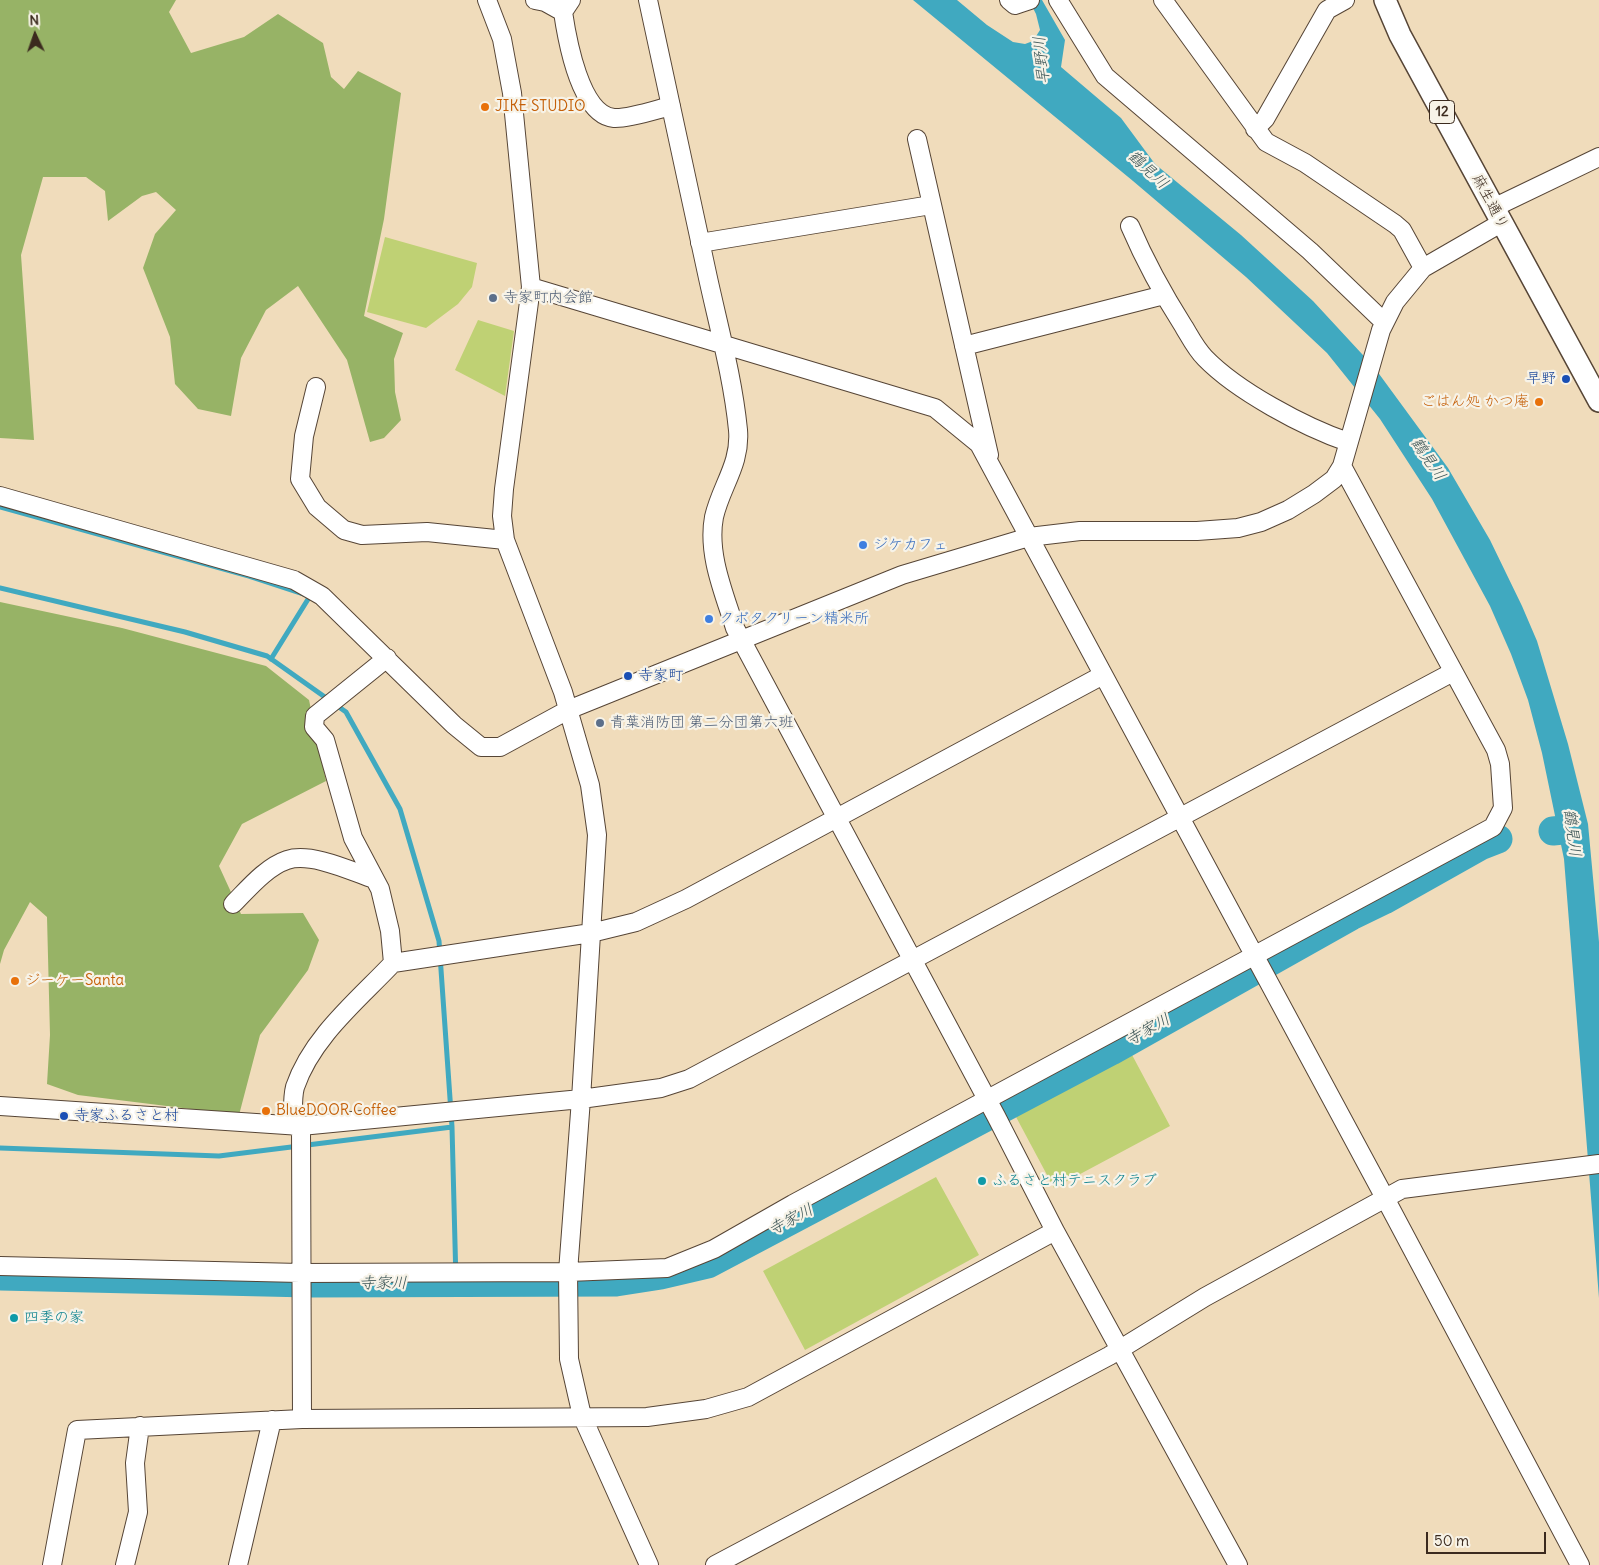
<!DOCTYPE html>
<html>
<head>
<meta charset="utf-8">
<style>
	body { margin:0 }
	#map { position:relative; width:1599px; height:1565px; overflow:hidden; background:#f0dcbb; font-family:Delius,sans-serif }
	canvas { display:block }
	.north { position:absolute; left:10px; top:10px; width:50px; height:50px; -webkit-text-stroke:4px #f7f3e8; paint-order:stroke; rotate:357deg; font-size:14px; font-weight:700; line-height:20px; text-align:center; color:#3b2a1e }
	.north::after { content:''; display:block; margin:auto; width:18px; height:22px; background:#3b2a1e; clip-path:polygon(50% 0,100% 100%,50% 72%,0 100%) }
	.scale { position:absolute; left:1426px; top:1532px; width:120px; height:22px; box-sizing:border-box; border:2px solid #3b2a1e; border-top:0; padding-left:6px; font-size:15px; line-height:18px; white-space:nowrap; color:#3b2a1e; -webkit-text-stroke:4px #f7f3e8; paint-order:stroke }
</style>
</head>
<body>
<div id="map">
<canvas width="1599" height="1565"></canvas>
<div class="north">N</div>
<div class="scale">50 m</div>
</div>
<script>
const context = document.querySelector('canvas').getContext('2d');
context.lineJoin = 'round';
function fill(path, color) {
  context.fillStyle = color;
  context.fill(path, 'evenodd');
}
function strokePath(path, color, width, dash) {
  context.strokeStyle = color;
  context.lineWidth = width;
  context.lineCap = dash ? 'butt' : 'round';
  context.setLineDash(dash || []);
  context.stroke(path);
}
function drawText(font, color, halo, rows, align = 'center') {
  context.font = font + ' Delius,"Klee One",sans-serif';
  context.lineWidth = 4.5;
  context.setLineDash([]);
  context.textBaseline = 'middle';
  context.strokeStyle = halo;
  context.fillStyle = color;
  for (const [text, x, y, turn = 0] of rows) {
    context.save();
    context.translate(x, y);
    context.rotate((+turn || 0) * Math.PI / 180);
    context.textAlign = isNaN(turn) ? turn : align;
    if (halo) context.strokeText(text, 0, 0);
    context.fillText(text, 0, 0);
    context.restore();
  }
}
const green = new Path2D(`
	M385,237L477,263L472,287L458,304L426,328L367,312Z
	M478,320L514,331L505,396L455,370Z
	M1131,1053L1170,1126L1054,1188L1015,1115Z
	M936,1177L979,1255L805,1350L763,1271Z`);
const forest = new Path2D(`
	M0,0H176L169,12L191,53L244,37L278,14L323,43L331,77L344,89L358,71L401,93L384,219L364,316L403,333L394,359L395,392L401,420L384,438L370,442L347,360L298,286L266,310L241,358L231,416L198,409L175,384L170,337L143,268L155,234L176,210L156,192L142,196L108,221L105,191L86,177H43L21,255L34,440L0,438Z
	M0,602L122,628L266,666L309,700L326,781L242,824L219,866L241,914L303,913L319,940L308,970L260,1035L239,1115L78,1095L47,1084L50,1035L47,917L30,902L4,950L0,964Z`);
const water = new Path2D(`
	M913,0H957L987,25L1013,42L1025,44L1033,41L1040,30L1036,14L1029,0H1042L1065,40L1061,67L1121,118L1155,164L1241,235L1313,301L1374,367L1448,468L1490,540L1522,606L1537,641L1568,744L1588,824L1599,942V1298L1564,859L1542,753L1528,700L1511,654L1490,606L1432,499L1380,419L1327,353L1246,277L1133,181Z`);
const stream = new Path2D(`
	M0,507L249,576L310,596L271,659
	M0,588L185,632L267,656L346,712L400,809L439,941L452,1127L456,1282
	M0,1148L219,1156L452,1127`);
const river = new Path2D(`
	M1553,831L1573,829
	M0,1276L309,1283L616,1282L661,1275L708,1264L1111,1051L1351,916L1384,900L1480,846L1498,839`);
const minor = new Path2D(`
	M487,0L502,39L512,93L531,287L504,489L502,516L505,540L563,692L590,785L597,835L581,1099L568,1272L569,1359L582,1416L649,1565
	M535,0L545,2L563,12L571,0
	M648,0C668,93 688,185 708,278C719,328 733,379 738,430C741,464 721,486 714,517C707,554 724,593 735,628L996,1116L1055,1231L1238,1565
	M1009,0L1015,5L1030,0
	M1058,0L1105,76L1310,251L1384,322
	M1163,0L1266,142L1305,163L1395,224L1402,230L1423,268
	M563,12C567,39 580,115 614,118C628,119 655,110 671,106
	M1255,129L1265,119L1327,10L1345,0
	M917,139L989,455
	M1493,208L1599,157
	M1130,226C1145,261 1163,294 1184,327C1190,337 1196,349 1205,358C1237,391 1304,427 1348,442
	M700,243L931,205
	M531,287L935,408L979,444L1385,1198L1580,1565
	M964,346L1164,295
	M316,387L304,436L300,479L317,507L344,530L362,535L427,532L505,540
	M0,496L294,580L322,596L454,725L481,747H500L568,710L902,575L1029,537L1080,531H1197L1238,528L1261,522L1288,510L1314,494L1334,479L1342,466L1381,330L1395,302L1423,268L1501,223
	M233,904C248,889 266,867 287,860C311,852 351,871 374,879
	M393,963L591,933L636,922L686,899L1103,675
	M0,1106L301,1126L581,1099L661,1088L689,1079L1453,672
	M293,1126C293,1114 292,1098 295,1087C312,1037 358,1000 393,963L390,931L380,889L353,838L325,740L314,727L315,716L387,658
	M301,1126L302,1419
	M0,1266L300,1273L568,1272L667,1268L714,1249L793,1204L1493,827L1503,808L1500,764L1496,750L1342,466
	M52,1565L77,1430L302,1419L647,1417L706,1409L748,1397L1055,1231
	M125,1565L138,1512L135,1463L140,1426
	M238,1565L272,1420
	M715,1565L1109,1356L1205,1297L1402,1189L1599,1164`);
const major = new Path2D(`
	M1385,0L1400,35L1599,401`);
const markers = [
	[485,107,5,"#e8710a"],
	[493,298,5,"#5c6f8a"],
	[1566,379,5,"#1a4fb4"],
	[1539,402,5,"#e8710a"],
	[863,545,5,"#3f7fe0"],
	[709,619,5,"#3f7fe0"],
	[628,676,5,"#1a4fb4"],
	[600,723,5,"#5c6f8a"],
	[15,981,5,"#e8710a"],
	[266,1111,5,"#e8710a"],
	[64,1116,5,"#1a4fb4"],
	[982,1181,5,"#0f9aa8"],
	[14,1318,5,"#0f9aa8"]
];
const shields = [
	[1442,112,25]
];
const shieldNames = [
	["12",1442,112]
];
const foodNames = [
	["JIKE STUDIO",495,107],
	["ごはん処 かつ庵",1529,402,"right"],
	["ジーケーSanta",25,981],
	["BlueDOOR Coffee",276,1111]
];
const streetNames = [
	["麻生通り",1490,202,62]
];
const serviceNames = [
	["寺家町内会館",503,298],
	["青葉消防団 第二分団第六班",610,723]
];
const transitNames = [
	["早野",1556,379,"right"],
	["寺家町",638,676],
	["寺家ふるさと村",74,1116]
];
const shopNames = [
	["ジケカフェ",873,545],
	["クボタクリーン精米所",719,619]
];
const cultureNames = [
	["ふるさと村テニスクラブ",992,1181],
	["四季の家",24,1318]
];
const waterNames = [
	["早野川",1042,60,-96],
	["鶴見川",1148,170,43],
	["鶴見川",1428,459,56],
	["鶴見川",1572,833,83],
	["寺家川",1148,1030,-29],
	["寺家川",791,1220,-28],
	["寺家川",383,1283]
];
fill(green, '#bfd174');
fill(forest, '#97b366');
fill(water, '#40a9c0');
strokePath(stream, '#40a9c0', 5);
strokePath(river, '#40a9c0', 29);
strokePath(minor, '#564536', 20);
strokePath(major, '#564536', 24);
strokePath(minor, '#fff', 18);
strokePath(major, '#fff', 21);
for (const [x, y, r, color] of markers) {
  const dot = new Path2D();
  dot.arc(x, y, r, 0, 2 * Math.PI);
  context.fillStyle = color;
  context.fill(dot);
  strokePath(dot, '#f7f3e8', 2);
}
for (const [x, y, w] of shields) {
  const box = new Path2D();
  box.roundRect(x - w / 2, y - 11.5, w, 23, 4);
  context.fillStyle = '#f7f3e8';
  context.fill(box);
  strokePath(box, '#3b2a1e', 1);
}
drawText('bold 14px', '#3b2a1e', null, shieldNames);
drawText('15px', '#c56008', '#f7f3e8', foodNames, 'left');
drawText('15px', '#3b2a1e', '#f7f3e8', streetNames);
drawText('15px', '#4e5e75', '#f7f3e8', serviceNames, 'left');
drawText('15px', '#164399', '#f7f3e8', transitNames, 'left');
drawText('15px', '#366cbe', '#f7f3e8', shopNames, 'left');
drawText('15px', '#0d838f', '#f7f3e8', cultureNames, 'left');
drawText('italic 16px', '#3d5657', '#f7f3e8', waterNames);
</script>
</body>
</html>
